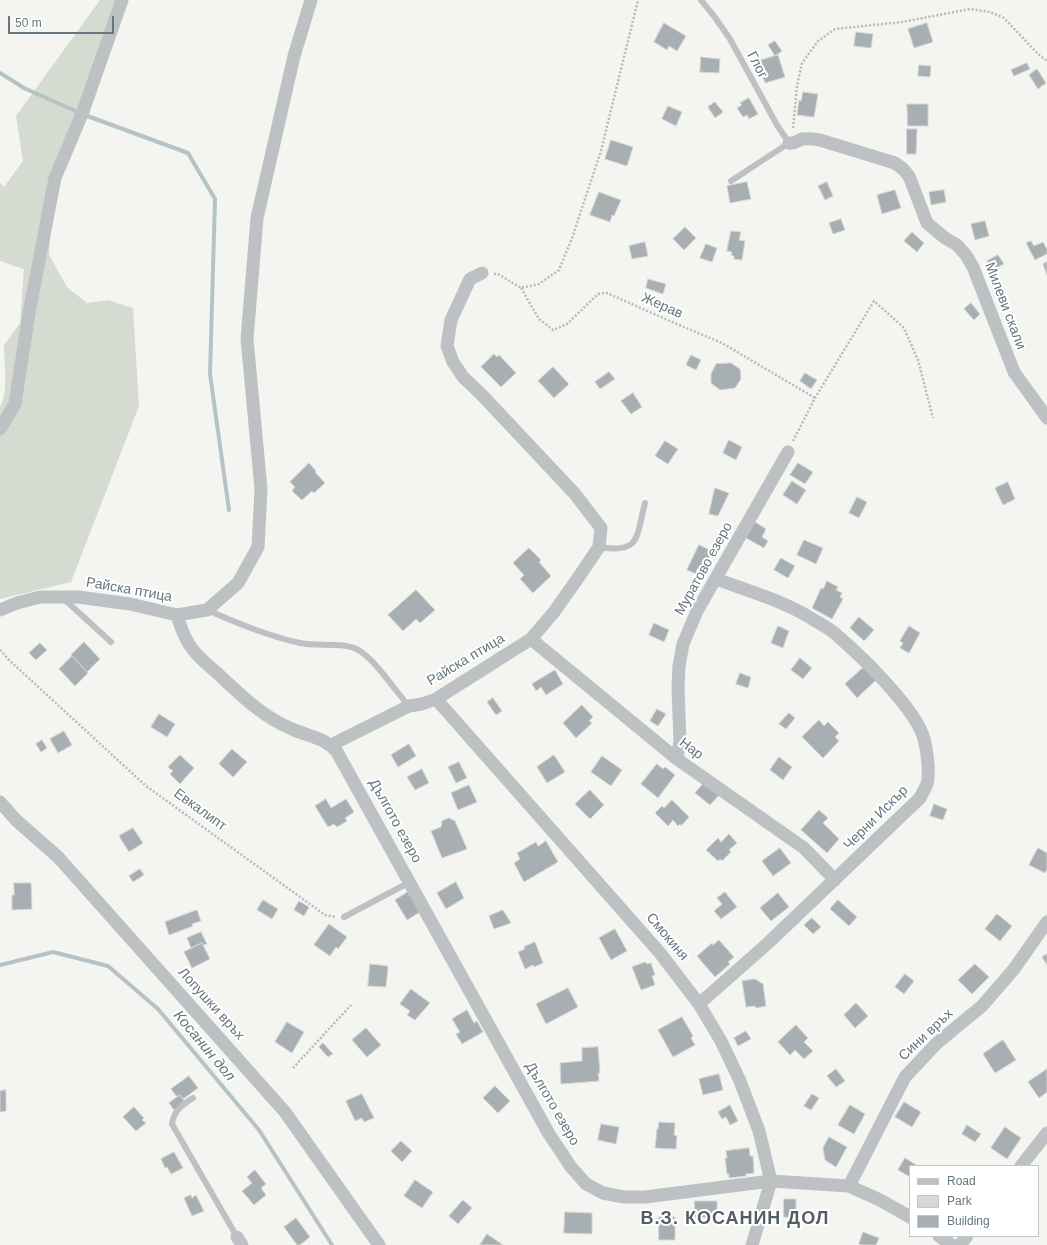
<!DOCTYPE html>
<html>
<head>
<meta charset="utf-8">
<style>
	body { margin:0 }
	#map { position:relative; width:1047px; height:1245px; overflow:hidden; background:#f4f4f1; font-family:Arial,sans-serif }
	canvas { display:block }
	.legend { position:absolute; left:909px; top:1165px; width:130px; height:72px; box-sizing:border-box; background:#fff; border:1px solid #c1c8cc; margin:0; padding:5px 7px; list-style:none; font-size:12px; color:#657680 }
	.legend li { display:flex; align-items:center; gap:8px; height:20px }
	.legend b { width:20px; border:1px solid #c1c8cc }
	.scale { position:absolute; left:8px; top:16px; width:106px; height:18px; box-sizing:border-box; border:2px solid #657680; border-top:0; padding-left:5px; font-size:12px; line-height:14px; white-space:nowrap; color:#657680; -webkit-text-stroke:3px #fff; paint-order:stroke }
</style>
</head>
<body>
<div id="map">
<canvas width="1047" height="1245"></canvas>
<ul class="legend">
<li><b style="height:5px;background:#bdc1c4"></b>Road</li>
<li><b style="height:11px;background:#d6dbd2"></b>Park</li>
<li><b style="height:11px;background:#a7afb3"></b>Building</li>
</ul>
<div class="scale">50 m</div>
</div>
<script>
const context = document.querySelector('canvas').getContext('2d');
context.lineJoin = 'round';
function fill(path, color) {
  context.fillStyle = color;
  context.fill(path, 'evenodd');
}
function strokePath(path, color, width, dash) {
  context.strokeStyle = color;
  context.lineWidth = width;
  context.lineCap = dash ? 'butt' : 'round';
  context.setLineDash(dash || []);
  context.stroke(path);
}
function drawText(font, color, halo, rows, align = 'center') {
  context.font = font + ' Arial,sans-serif';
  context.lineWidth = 4;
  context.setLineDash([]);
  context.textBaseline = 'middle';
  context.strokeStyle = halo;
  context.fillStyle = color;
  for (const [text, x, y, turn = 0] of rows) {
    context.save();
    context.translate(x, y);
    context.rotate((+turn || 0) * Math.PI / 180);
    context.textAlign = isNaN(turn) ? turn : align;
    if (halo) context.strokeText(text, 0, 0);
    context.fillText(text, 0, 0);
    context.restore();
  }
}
const green = new Path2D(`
	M100,0H122L68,155L51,213L49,255L67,287L87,303L108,300L133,308L139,406L71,582L0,599V408C9,388 4,366 4,345L20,323L24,269L0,261V183L4,187L23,161L16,116Z`);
const stream = new Path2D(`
	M0,73L24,88L82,114L188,153L215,199L210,374L229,510
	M0,965L53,952L108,966L158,1009L259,1130L332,1245`);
const building = new Path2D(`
	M664,23L686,36L677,51L669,46L667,50L654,42Z
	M927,23L933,42L914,48L908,29Z
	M856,32L873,34L871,48L854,46Z
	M775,41L782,51L775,56L768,45Z
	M778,55L785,77L765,83L758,61Z
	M701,57L720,59L719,73L700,72Z
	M1027,63L1030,69L1014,76L1011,70Z
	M919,65L931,66L930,77L918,76Z
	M1037,69L1046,83L1038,89L1029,75Z
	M803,92L818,94L814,117L797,115L799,100L801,101Z
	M749,98L758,114L749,119L747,115L743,117L737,108L742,105L740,103Z
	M715,102L723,112L715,118L708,107Z
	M907,104H928V126H908Z
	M668,106L682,112L676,126L662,119Z
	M907,129H917L916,154H907Z
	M611,140L633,147L627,166L605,159Z
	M747,182L751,199L730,203L727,186Z
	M827,182L833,196L825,200L818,186Z
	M895,190L901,208L882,214L877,195Z
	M944,190L946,202L931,205L929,192Z
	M599,192L621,200L614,216L612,215L610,222L590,215Z
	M841,219L845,230L833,234L829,223Z
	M985,221L989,236L975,240L971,224Z
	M685,227L696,238L684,250L673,239Z
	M731,231L741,232L739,240L745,241L742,260L734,259V256L731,255L732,252L727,251Z
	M912,232L924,243L917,252L904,241Z
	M1031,241L1034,246L1043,242L1047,249V254L1035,260L1026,243Z
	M645,242L648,256L632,259L629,246Z
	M706,244L717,248L712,262L700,258Z
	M998,255L1004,264L992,270L987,261Z
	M1047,262V275L1043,264Z
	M648,279L666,284L663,294L646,288Z
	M649,297L660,301L658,307L647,304Z
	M971,303L980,314L974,320L964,309Z
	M494,354L497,357L499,355L516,373L501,387L481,367Z
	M691,355L701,360L696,370L686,365Z
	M731,363L740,369L741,379L735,388L720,390L711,383V374L716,364Z
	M553,367L569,384L554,398L538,381Z
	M609,372L615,379L600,389L595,382Z
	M805,373L817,380L811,389L800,381Z
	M633,393L642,407L631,414L621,401Z
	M729,440L742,447L736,460L723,453Z
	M665,441L678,449L668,464L655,456Z
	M309,463L316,471L315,472L325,483L314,493L312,491L302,500L292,491L295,487L290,482Z
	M798,463L813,472L805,484L790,475Z
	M792,481L806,490L797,504L783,495Z
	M1008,482L1015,499L1003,505L995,488Z
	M715,488L729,493L718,516L709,514Z
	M857,497L867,502L859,518L849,513Z
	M755,522L766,529L762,537L768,541L764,548L746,538Z
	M804,540L823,548L816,564L797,555Z
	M699,545L712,551L703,572L697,569L696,574L687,570Z
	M529,548L541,560L539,562L551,576L533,593L520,579L524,575L513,563Z
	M781,558L795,566L788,578L774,570Z
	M827,581L838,587L836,590L842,593L840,597L843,599L832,619L812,608L821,588L823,589Z
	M416,590L435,610L420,623L416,619L403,631L388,615Z
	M859,617L874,630L864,641L850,628Z
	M654,623L669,630L664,642L649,635Z
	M778,626L789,631L783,648L771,643Z
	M909,626L920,633L909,653L900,648L903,643L900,641Z
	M84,642L100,659L87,672L71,655Z
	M40,643L47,650L36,660L29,653Z
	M72,656L88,673L75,686L59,669Z
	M800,658L812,668L803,679L791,670Z
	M864,667L876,680L857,698L845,684Z
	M555,670L563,684L546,695L541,687L536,691L532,684Z
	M740,673L751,677L748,688L736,684Z
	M493,698L502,711L496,715L487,702Z
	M582,705L593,717L589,721L592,723L576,738L563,723Z
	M657,709L666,714L658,726L650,721Z
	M789,713L795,718L786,729L779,724Z
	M159,714L175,724L167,737L151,727Z
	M819,720L824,726L828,722L839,733L835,737L839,741L823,758L802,737Z
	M64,731L72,745L58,753L50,739Z
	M42,740L47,748L41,752L36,744Z
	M409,744L416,756L398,767L391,755Z
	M232,749L247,762L233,777L219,764Z
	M180,755L194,768L180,784L170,774L173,771L168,767Z
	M554,755L565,772L547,783L537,767Z
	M602,756L622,770L611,786L591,772Z
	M779,757L792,767L783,780L770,770Z
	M459,762L467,778L456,783L448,767Z
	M657,764L663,769L665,767L675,775L658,798L641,784Z
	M422,769L429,783L415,790L407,777Z
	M704,783L719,795L710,805L695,793Z
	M469,785L477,802L458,810L451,793Z
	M590,790L604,805L590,819L575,804Z
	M326,799L331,808L346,799L354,812L345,818L347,821L337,827L334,824L328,827L315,806Z
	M672,800L689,817L681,826L680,824L678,826L673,820L668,826L655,813L662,806L664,808Z
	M934,804L947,809L943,820L930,816Z
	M819,810L828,818L823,823L839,839L827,853L801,830Z
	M449,818L455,821L467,849L442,858L431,831L441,827L442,821Z
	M133,828L143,843L129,852L119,836Z
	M729,834L737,843L729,850L731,852L722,861L720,859L718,861L706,850L718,838L721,842Z
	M546,841L558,862L524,882L514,863L520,859L517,853L536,842L538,846Z
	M780,848L791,863L773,876L762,861Z
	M1038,848L1047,853V869L1045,873L1029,865Z
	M140,869L144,875L133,882L129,876Z
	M456,882L464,898L446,909L437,893Z
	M14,883H31L32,909L12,910V895H14Z
	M408,892L420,912L407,920L395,900Z
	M725,892L737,907L721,919L714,911L722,904L717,898Z
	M778,893L789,907L771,921L760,908Z
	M263,900L278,909L272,919L257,910Z
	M838,900L857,917L849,926L830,909Z
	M299,901L309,907L304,916L294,910Z
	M197,910L201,921L192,924L193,926L169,935L165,922Z
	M503,910L511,923L494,929L489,916Z
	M997,914L1012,926L1000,941L985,929Z
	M812,918L821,927L813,934L804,925Z
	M329,924L347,937L338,949L336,947L330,956L314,945Z
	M615,929L627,951L611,960L599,938Z
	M201,932L207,944L203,945L202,943L191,948L187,938Z
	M719,940L734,957L728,962L730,964L715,977L697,956L712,943L713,945Z
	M535,942L543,963L534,967L533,965L525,969L518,952L525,949L524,947Z
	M202,943L210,959L192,968L184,952Z
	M1047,954V965L1042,957Z
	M646,962V964L651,963L655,975L652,976L655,985L641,990L632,967Z
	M370,964L388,966L386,987L368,986Z
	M975,964L989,977L972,994L958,980Z
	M905,974L914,981L904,994L895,987Z
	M755,979L763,984L766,1006L756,1008L755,1006L746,1007L742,981Z
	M568,988L578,1007L546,1024L536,1004Z
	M411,989L430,1003L415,1020L407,1015L410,1011L400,1004Z
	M856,1003L868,1016L855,1028L844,1015Z
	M467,1010L474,1023L477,1021L483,1032L462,1044L456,1034L460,1032L452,1019Z
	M682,1017L693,1036L691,1038L695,1045L673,1057L658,1030Z
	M287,1022L304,1032L292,1053L275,1042Z
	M796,1025L808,1038L804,1042L813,1051L804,1059L795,1050L790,1055L778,1042Z
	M366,1028L381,1045L367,1057L352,1040Z
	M746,1031L751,1039L738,1046L734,1038Z
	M1003,1040L1016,1060L995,1073L983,1054Z
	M323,1043L333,1054L328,1057L319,1047Z
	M598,1047L600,1073H598L599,1081L561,1084L560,1063L582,1061V1048Z
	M836,1069L845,1081L836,1087L827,1076Z
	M1047,1069V1092L1039,1098L1028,1082Z
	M719,1074L723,1090L703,1095L699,1079Z
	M189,1076L198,1088L183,1099L180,1095L177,1097L171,1089Z
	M495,1086L510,1101L498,1113L483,1098Z
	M6,1090V1111L0,1112V1091Z
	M362,1094L374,1118L364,1122L362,1118L355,1121L346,1101Z
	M812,1094L819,1098L811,1110L804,1106Z
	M180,1095L185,1102L174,1110L169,1103Z
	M904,1102L921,1112L912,1127L895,1117Z
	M730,1105L738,1121L730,1125L726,1117L722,1119L718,1112Z
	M850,1105L865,1114L854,1134L838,1125Z
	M134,1107L144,1118L142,1120L146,1123L136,1131L123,1117Z
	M659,1122L675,1123L674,1135L677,1136L676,1149L655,1148L657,1129H658Z
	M601,1124L619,1127L616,1144L598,1140Z
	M967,1125L981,1134L975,1142L962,1134Z
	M1005,1127L1021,1138L1007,1159L991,1148Z
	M829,1137L847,1147L836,1167L825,1160L823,1148Z
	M401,1141L412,1151L402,1162L391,1151Z
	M749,1148L750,1156H753L754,1173L746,1174V1176L729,1178V1174H727L725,1158H727L726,1151Z
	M174,1152L183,1168L171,1174L167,1167L165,1168L161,1159Z
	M905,1158L918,1166H910V1177L898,1170Z
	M255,1170L266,1184L261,1188L266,1195L254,1205L242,1191L252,1183L247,1177Z
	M415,1180L433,1192L422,1208L404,1196Z
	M191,1195L192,1198L196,1195L204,1211L192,1216L184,1198Z
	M784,1199H796V1218L784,1217Z
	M463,1200L472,1208L458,1224L449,1216Z
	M695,1201H717V1218L695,1217Z
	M565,1212L592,1213V1234L564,1233Z
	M659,1217H675V1240H659Z
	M296,1218L310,1237L300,1245H297L284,1227Z
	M863,1232L879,1238L876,1245H863L859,1244Z
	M487,1234L503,1245H480Z`);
const path = new Path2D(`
	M793,128L797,86L802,63L818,41L835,29L902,22L970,9L990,12L1004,18L1040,56L1047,61
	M494,274H498L521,288L539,284L559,270L572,238L601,151L638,0
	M521,288L539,319L553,330L567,324L598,294L607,293L672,322L722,343L815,398
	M793,441L815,398L874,301L904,328L918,360L933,418
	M0,650L9,660L146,786L325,915L336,917
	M293,1068L351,1005`);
const lane = new Path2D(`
	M701,0L714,16L730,39L777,125L789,143L731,181
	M599,547C641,554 636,537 645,503
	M64,599L111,642
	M207,610C237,623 268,636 300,643C318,647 345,641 360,651C377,662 395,691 409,706
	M344,917L410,882
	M193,1098C182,1105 174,1110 172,1124L237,1237`);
const street = new Path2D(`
	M789,143C795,144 797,141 802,139C808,138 814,139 820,140L895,163L903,169L909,176L927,223L945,238L957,245L966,255L973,267L1014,372L1047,418
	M0,429L15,404L29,313L55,178L82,114L122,0
	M0,610L17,603L40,597H78L130,604L177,615L207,610L238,583L258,547L261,489L247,339L257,218L294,56L311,0
	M177,615C180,625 183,635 189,644C195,655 207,664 216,672C240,694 262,717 292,729C309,737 325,737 337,752L549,1134L571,1167L586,1184L603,1193L624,1197H645L771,1181L849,1186L880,1200L910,1217
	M531,639L677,759L804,848L835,880
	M436,699L660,953L699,1004L721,1041L740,1081L759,1131L771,1181L752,1245
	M331,745L409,706L422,704L436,699L531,639L554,612L578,578L599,547L601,528L575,494L481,394L463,377L453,362L447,346L451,320L470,279L482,273
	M677,759L680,741L678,689L679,666L683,644L697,611L788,452
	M0,802L16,820L58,857L285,1112L379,1245
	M699,1004L767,944L920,798C922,794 925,789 927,784C930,774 927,750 924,739C916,709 863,658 839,637C832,630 823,625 814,620C784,601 749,591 716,579
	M1021,1166L1047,1133
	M849,1186L905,1077L937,1043L982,1006L1014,969L1047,922
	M939,1236L952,1245
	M237,1237L242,1245
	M960,1245L967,1236`);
const streetNames = [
	["Глог",757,65,62],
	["Жерав",662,306,24],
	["Милеви скали",1005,306,69],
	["Муратово езеро",704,569,-61],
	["Райска птица",129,590,10],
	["Райска птица",466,660,-31],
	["Нар",691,749,37],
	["Евкалипт",200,810,36],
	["Черни Искър",876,818,-45],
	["Дългото езеро",395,821,61],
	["Смокиня",667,937,50],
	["Лопушки връх",211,1004,48],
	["Сини връх",926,1035,-43],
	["Дългото езеро",552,1104,60]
];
const waterNames = [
	["Косанин дол",204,1046,50]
];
const districtNames = [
	["В.З. КОСАНИН ДОЛ",735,1219]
];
fill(green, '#d6dbd2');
strokePath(stream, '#b6c3c6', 4);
fill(building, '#a7afb3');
strokePath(building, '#d5d5d3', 1);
strokePath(path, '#b7babc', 2.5, [2, 2]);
strokePath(lane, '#bdc1c4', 6);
strokePath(street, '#bdc1c4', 13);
drawText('14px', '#657680', '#fff', streetNames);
drawText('italic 15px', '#61777d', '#fff', waterNames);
context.letterSpacing = '1px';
drawText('bold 18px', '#535e65', '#fff', districtNames);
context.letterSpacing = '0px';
</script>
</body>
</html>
